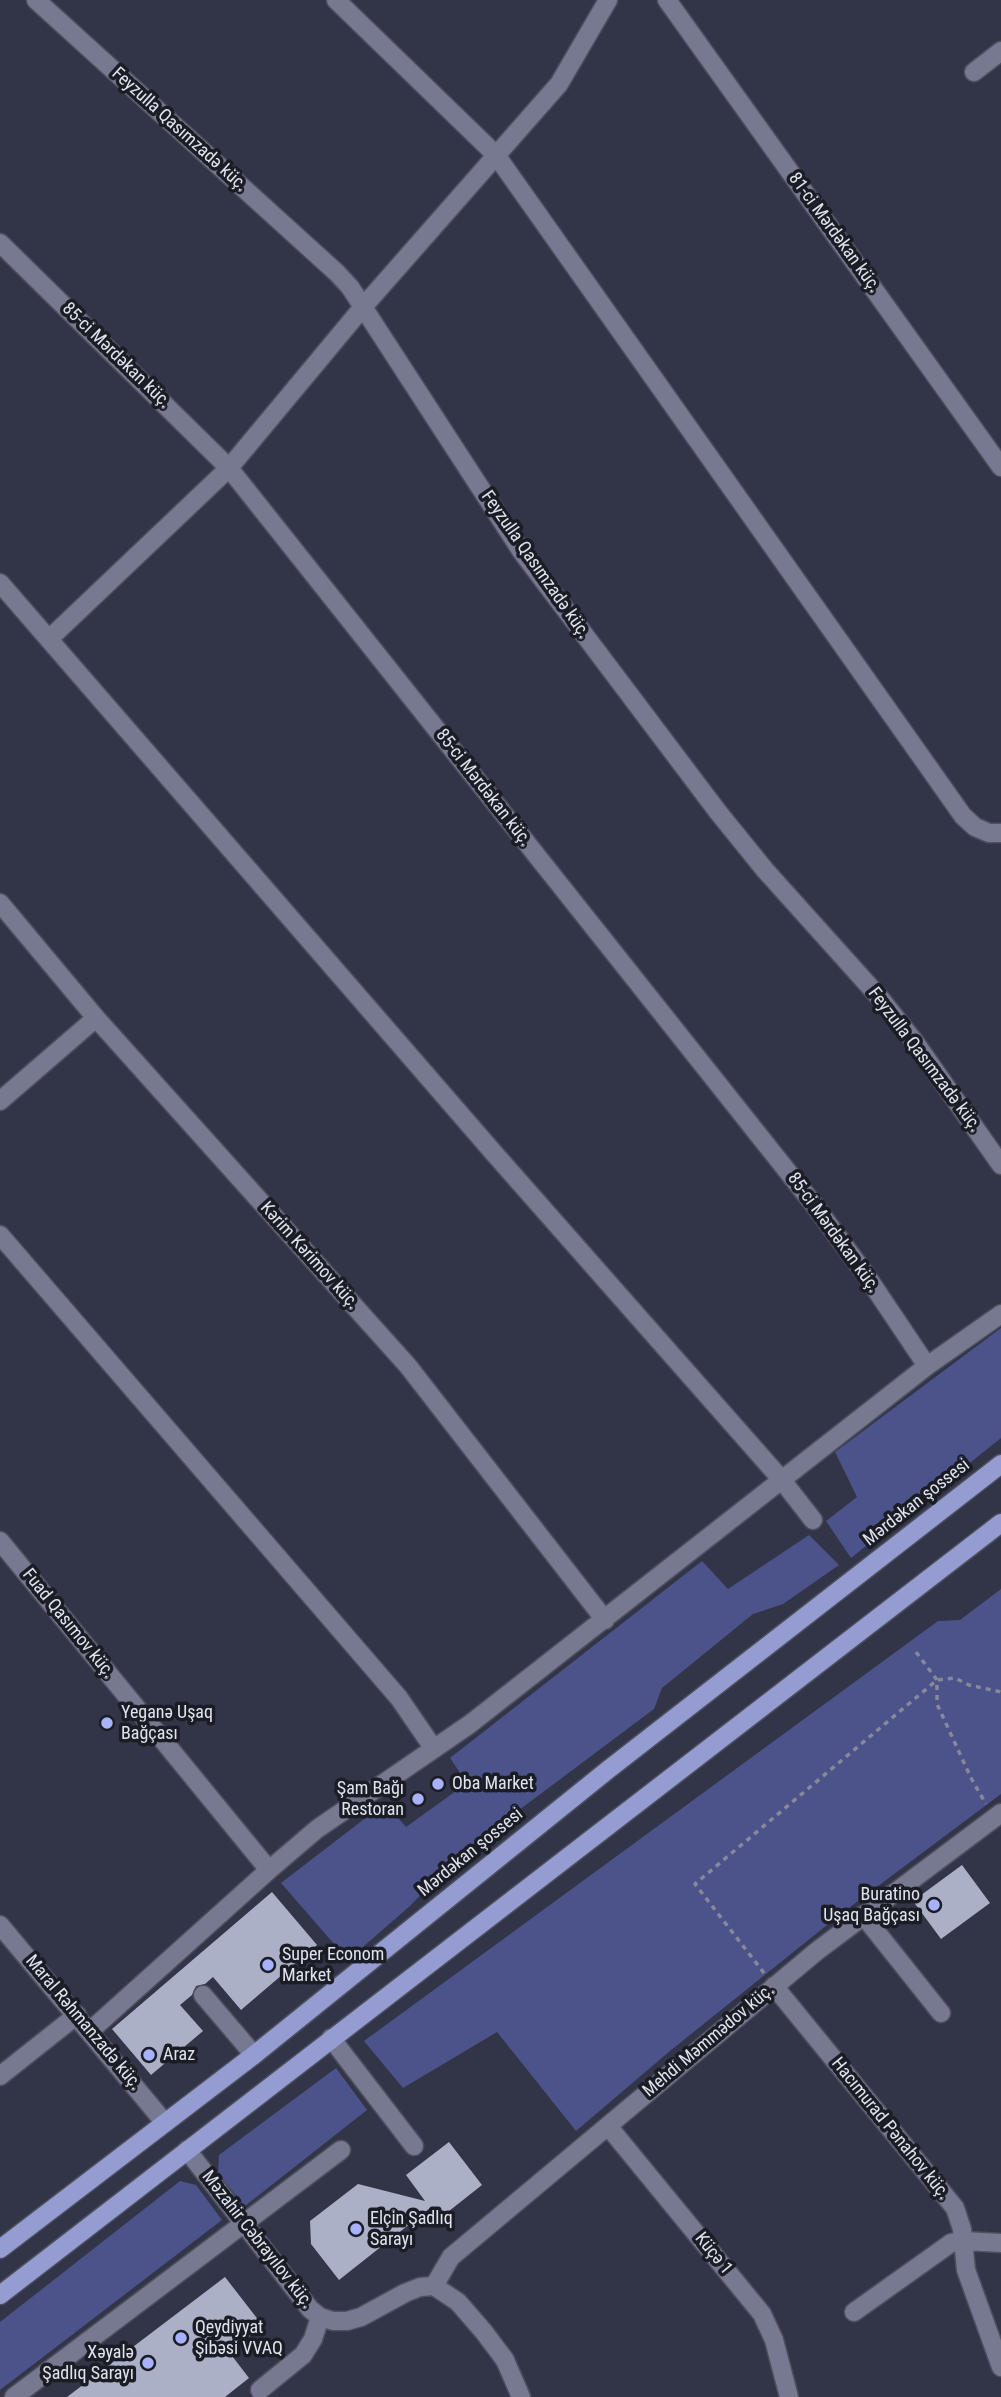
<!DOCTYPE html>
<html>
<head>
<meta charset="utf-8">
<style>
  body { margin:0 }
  canvas { display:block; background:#323447 }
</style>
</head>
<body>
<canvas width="1001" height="2397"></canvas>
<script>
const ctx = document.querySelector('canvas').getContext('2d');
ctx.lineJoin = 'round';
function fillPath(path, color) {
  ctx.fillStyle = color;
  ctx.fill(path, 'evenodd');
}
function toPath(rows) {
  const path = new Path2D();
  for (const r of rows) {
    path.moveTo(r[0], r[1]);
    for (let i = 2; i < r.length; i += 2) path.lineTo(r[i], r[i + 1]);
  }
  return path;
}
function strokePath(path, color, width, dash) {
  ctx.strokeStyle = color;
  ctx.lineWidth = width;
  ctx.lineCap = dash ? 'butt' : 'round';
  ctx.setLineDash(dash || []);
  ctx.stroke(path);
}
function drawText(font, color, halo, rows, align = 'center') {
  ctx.font = font + ' "Roboto Condensed",sans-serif';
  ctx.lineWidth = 7;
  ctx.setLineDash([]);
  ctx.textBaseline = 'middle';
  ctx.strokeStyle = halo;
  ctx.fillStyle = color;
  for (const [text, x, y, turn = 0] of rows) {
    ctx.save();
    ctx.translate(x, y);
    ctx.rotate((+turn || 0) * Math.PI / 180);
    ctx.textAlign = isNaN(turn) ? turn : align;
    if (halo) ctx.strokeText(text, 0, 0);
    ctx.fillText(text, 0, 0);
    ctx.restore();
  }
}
const green = toPath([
  [1001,1328,1001,1438,851,1558,826,1521,857,1497,835,1452],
  [809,1535,839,1565,783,1604,753,1614,662,1688,654,1709,459,1855,410,1906,348,1960,281,1883,385,1803,406,1827,467,1783,450,1758,702,1561,728,1589],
  [1001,1589,1001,1794,842,1913,670,2051,576,2131,497,2032,403,2088,364,2041,938,1621,960,1620],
  [336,2068,367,2110,245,2206,218,2174,219,2155],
  [180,2181,196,2185,222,2220,0,2390,0,2322]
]);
const building = toPath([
  [962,1865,990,1903,941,1939,913,1901],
  [272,1892,317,1945,241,2010,213,1977,205,1984,196,1986,192,1995,180,2005,203,2031,151,2075,112,2029],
  [449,2142,482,2185,439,2219,430,2208,339,2280,311,2244,310,2221,358,2184,425,2201,406,2175],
  [225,2277,263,2326,229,2352,249,2378,225,2397,67,2397]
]);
const path = toPath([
  [916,1652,937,1680,937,1704,971,1778,986,1804],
  [764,1973,695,1884,937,1680,955,1678,969,1685,1001,1692]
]);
const minor = toPath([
  [36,0,337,273,350,287,522,552,718,812,765,870,880,998,914,1041,1001,1165],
  [336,0,496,155,963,816,975,827,989,833,1001,833],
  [667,0,1001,467],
  [974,72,1001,51],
  [0,243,229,468,815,1206,866,1275,927,1366],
  [0,583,493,1152,781,1479,813,1520],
  [49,639,229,468,363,307,559,84,608,0],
  [0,903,96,1018,408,1366,605,1620],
  [0,1101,96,1018],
  [0,1235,399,1698,434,1749],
  [0,1541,269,1870],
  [863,1915,941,2013],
  [0,1925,165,2123],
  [774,1986,955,2208,962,2229,966,2270,1001,2367],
  [203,1995,254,2055],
  [90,2031,269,1870,317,1829,470,1724,927,1366,1001,1314],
  [331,2038,414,2146],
  [0,2076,77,2015],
  [608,2126,762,2314,774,2340,789,2397],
  [187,2150,310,2309,320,2317,333,2321,347,2321,361,2317,405,2293,420,2287,434,2286,458,2302,484,2332,505,2360,521,2397],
  [434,2286,451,2257,817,1951,1001,1813],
  [854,2312,951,2243,964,2241,1001,2243],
  [260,2390,303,2355,313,2339,320,2317],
  [14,2397,341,2150]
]);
const major = toPath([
  [0,2249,254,2055,609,1769,1001,1464],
  [0,2295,1001,1523]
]);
const markers = [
  [107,1723,7,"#a7b1fc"],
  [438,1784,7,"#a7b1fc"],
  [418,1799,7,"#a7b1fc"],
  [934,1905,7,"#a7b1fc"],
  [268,1965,7,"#a7b1fc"],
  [149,2055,7,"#a7b1fc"],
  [356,2229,7,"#a7b1fc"],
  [181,2338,7,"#a7b1fc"],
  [148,2363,7,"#a7b1fc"]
];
const streetNames = [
  ["Feyzulla Qasımzadə küç.",179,130,42],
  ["81-ci Mərdəkan küç.",834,233,54],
  ["85-ci Mərdəkan küç.",116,356,44],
  ["Feyzulla Qasımzadə küç.",535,565,55],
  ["85-ci Mərdəkan küç.",483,788,52],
  ["Feyzulla Qasımzadə küç.",924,1060,53],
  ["85-ci Mərdəkan küç.",833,1233,54],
  ["Kərim Kərimov küç.",309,1256,48],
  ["Mərdəkan şossesi",917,1503,-38],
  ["Fuad Qasımov küç.",68,1624,51],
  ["Mərdəkan şossesi",471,1853,-39],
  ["Maral Rəhmanzadə küç.",83,2023,50],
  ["Mehdi Məmmədov küç.",709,2041,-40],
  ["Hacımurad Pənahov küç.",890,2129,51],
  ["Məzahir Cəbrayılov küç.",257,2240,52],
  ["Küçə 1",713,2254,51]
];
const poiNames = [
  ["Yeganə Uşaq",121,1713],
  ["Bağçası",121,1734],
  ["Oba Market",452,1784],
  ["Şam Bağı",404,1789,"right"],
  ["Restoran",404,1810,"right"],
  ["Buratino",920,1895,"right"],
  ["Uşaq Bağçası",920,1916,"right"],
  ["Super Econom",282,1955],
  ["Market",282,1976],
  ["Araz",163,2055],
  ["Elçin Şadlıq",370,2219],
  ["Sarayı",370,2240],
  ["Qeydiyyat",195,2328],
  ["Şıbəsi VVAQ",195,2349],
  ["Xəyalə",134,2353,"right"],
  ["Şadlıq Sarayı",134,2374,"right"]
];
fillPath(green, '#4c528a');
fillPath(building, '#acb0c7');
strokePath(minor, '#4d4f5f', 21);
strokePath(major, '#4d4f5f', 21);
strokePath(path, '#878999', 3.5, [5, 5]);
strokePath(minor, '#76798f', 18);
strokePath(major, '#959cd2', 18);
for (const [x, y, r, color] of markers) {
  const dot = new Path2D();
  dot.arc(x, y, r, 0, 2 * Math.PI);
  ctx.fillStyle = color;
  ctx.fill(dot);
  strokePath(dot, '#1b1d25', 2.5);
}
drawText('18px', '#e0e2ee', '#1b1d25', streetNames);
drawText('18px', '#e0e2ee', '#1b1d25', poiNames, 'left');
</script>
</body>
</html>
